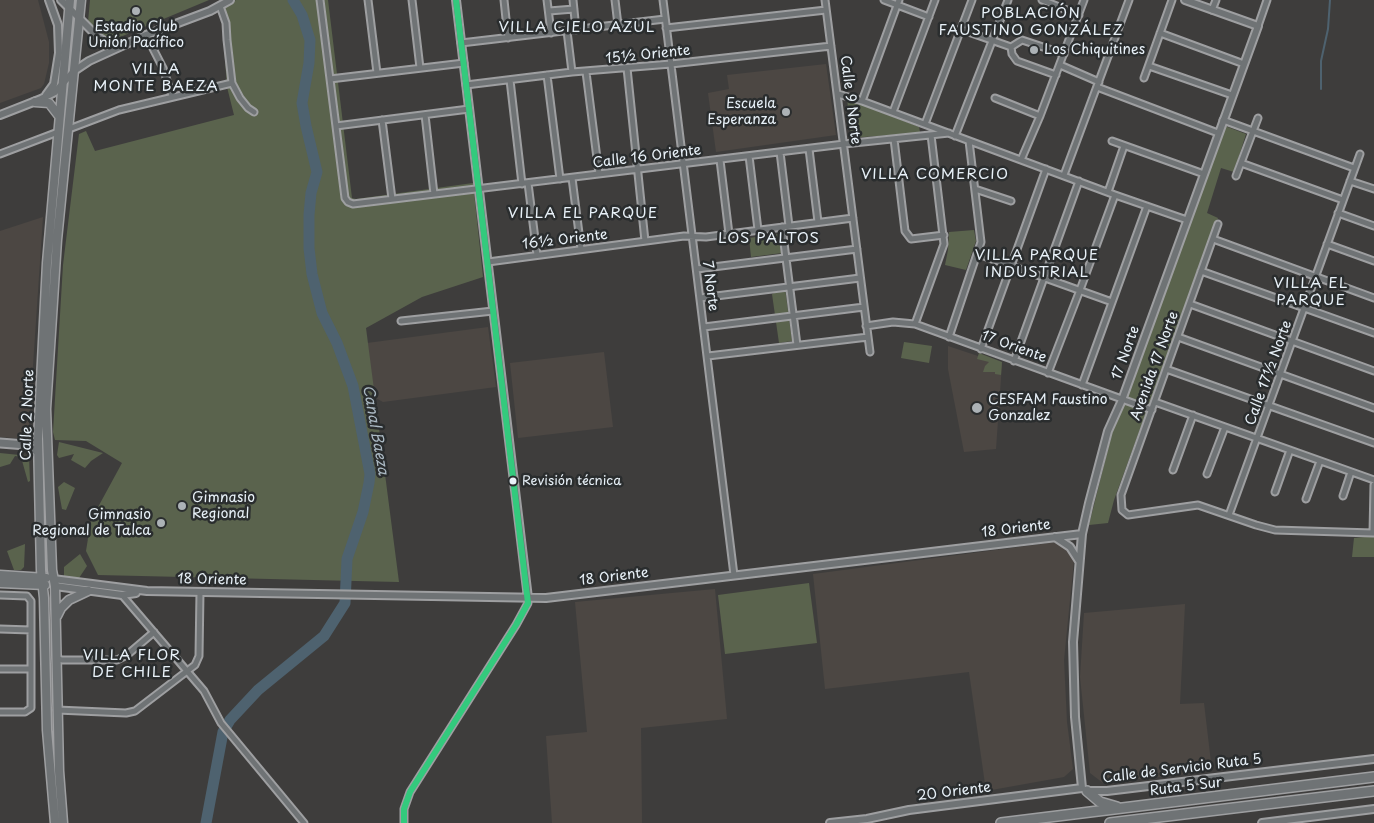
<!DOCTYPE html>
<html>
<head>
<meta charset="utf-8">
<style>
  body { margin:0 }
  canvas { display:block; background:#3e3d3c }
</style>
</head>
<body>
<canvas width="1374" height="823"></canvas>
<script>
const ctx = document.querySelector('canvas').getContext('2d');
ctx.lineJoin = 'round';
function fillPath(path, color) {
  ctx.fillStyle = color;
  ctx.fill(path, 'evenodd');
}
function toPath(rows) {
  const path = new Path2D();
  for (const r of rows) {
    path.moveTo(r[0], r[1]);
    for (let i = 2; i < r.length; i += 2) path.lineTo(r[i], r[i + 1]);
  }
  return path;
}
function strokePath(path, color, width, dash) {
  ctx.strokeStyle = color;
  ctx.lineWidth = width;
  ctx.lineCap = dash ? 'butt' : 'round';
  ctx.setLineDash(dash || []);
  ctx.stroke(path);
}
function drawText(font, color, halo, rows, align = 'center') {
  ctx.font = font + ' "Playpen Sans",sans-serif';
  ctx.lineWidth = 5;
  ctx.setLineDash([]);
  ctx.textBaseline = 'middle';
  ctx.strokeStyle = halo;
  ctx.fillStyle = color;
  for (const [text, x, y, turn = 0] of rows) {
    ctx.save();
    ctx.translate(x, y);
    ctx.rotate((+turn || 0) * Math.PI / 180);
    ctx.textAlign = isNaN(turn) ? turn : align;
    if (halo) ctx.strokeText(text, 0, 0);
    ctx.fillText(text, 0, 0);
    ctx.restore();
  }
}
const built = toPath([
  [0,0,38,0,49,42,49,63,44,84,41,88,0,103],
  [826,64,836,135,716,152,708,93,729,89,727,75],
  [43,217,28,439,0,437,0,231],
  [488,327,496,387,383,402,374,397,367,343],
  [948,346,1002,364,996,449,964,452,948,369],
  [604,352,613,427,518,438,510,363],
  [1057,542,1069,548,1074,560,1064,660,1067,722,1073,769,1064,777,986,791,969,672,825,689,813,574],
  [715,589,727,719,641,728,642,823,552,823,546,736,587,732,575,602],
  [1185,604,1180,704,1204,703,1212,771,1103,783,1090,773,1080,677,1084,613]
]);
const green = toPath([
  [90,0,209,0,113,40,105,37,88,22],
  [236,0,328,0,352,198,356,199,473,183,483,277,422,297,366,328,399,582,98,575,86,551,91,520,122,463,86,441,55,440,53,432,63,265,79,134,86,131,95,151,234,115,227,87,222,21,219,11],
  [847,98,919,127,920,132,918,133,851,138],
  [1225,126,1246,134,1234,172,1221,168,1207,213,1218,218,1114,500,1108,523,1089,525,1113,429],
  [974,230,976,241,966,270,945,265,948,250,949,232],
  [779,234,782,253,751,257,749,238],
  [785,288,792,341,779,343,772,294],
  [904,342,932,346,929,363,901,358],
  [979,353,1002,362,1001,375,995,374,995,372,983,372,985,366,989,362,977,359],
  [59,442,103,453,91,461,85,468,71,460,74,454,59,458,57,455],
  [0,453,29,456,30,481,28,482,21,457,15,456,10,464,0,467],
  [64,482,75,488,66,510,62,509,58,487],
  [1374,536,1374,557,1352,557,1354,538],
  [25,544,24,567,21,570,14,570,7,551],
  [80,554,87,566,79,578,64,576,64,567],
  [809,583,817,643,725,654,718,595]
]);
const stream = toPath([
  [1321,89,1321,61,1328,29,1330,0]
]);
const river = toPath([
  [206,823,223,732,230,720,258,690,324,636,345,603,347,559,363,512,369,483,370,474,353,386,337,343,322,313,312,274,309,248,309,215,311,193,317,172,306,126,302,103,309,63,310,40,302,15,293,0]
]);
const minor = toPath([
  [320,0,345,198,348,202,353,204,844,144,949,133],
  [368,0,377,73],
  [412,0,420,68],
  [504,0,508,38],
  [547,0,551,33],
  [573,0,576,30],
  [615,0,618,25],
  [663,0,734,575],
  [825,0,870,352],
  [884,0,929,17],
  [1042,0,1079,15],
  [220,6,226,23,227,40,232,83,240,98,248,108,254,112],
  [1212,10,1216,0],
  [549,11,574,9],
  [1258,26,1267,0],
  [666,28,826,10],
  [960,29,1011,47],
  [567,31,572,72],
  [1160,33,1244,64],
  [146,35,163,68,172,96],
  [461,43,665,19],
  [1011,47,1022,40,1064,54],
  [1011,47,1012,54,1017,61,1056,75],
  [1060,65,1099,82],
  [1149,66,1232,95],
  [627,68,645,241],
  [586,72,599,174],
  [547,75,560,179],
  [1144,78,1172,0],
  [330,79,464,63],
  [510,80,522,184],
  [466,85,572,72,671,64,831,46],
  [1097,87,1218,133],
  [838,94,862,101,1115,195,1187,220],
  [995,98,1040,116],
  [862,101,899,0],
  [893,112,935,0],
  [425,115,434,194],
  [382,120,392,199],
  [1223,120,1354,168],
  [925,124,972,0],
  [336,126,469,109],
  [69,129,119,110,232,83],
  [955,136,1008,0],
  [894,139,905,231,911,239,944,235],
  [1112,141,1204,174],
  [809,149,818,222],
  [780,152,789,226],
  [0,154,58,132],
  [749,156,758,230],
  [720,160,729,234],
  [1021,160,1040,116,1084,0],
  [1241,163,1343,200],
  [1064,175,1129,0],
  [1236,176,1258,118],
  [572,178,581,249],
  [1350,181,1374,189],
  [528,183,537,255],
  [975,189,1011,201],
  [1108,192,1124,146],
  [1338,213,1374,226],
  [1218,224,1121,495,1122,510,1128,515,1198,505,1256,525,1275,530,1373,533,1374,485],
  [782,227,797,345],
  [1213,239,1374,298],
  [1327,244,1374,261],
  [978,254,1112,302],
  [488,262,684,236,706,237,853,218],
  [697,269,857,249],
  [1201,271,1374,333],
  [700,298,860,278],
  [1190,304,1374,371],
  [401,321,493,311],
  [915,324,944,244,931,135],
  [866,326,893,322,915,324,1152,410],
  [704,327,864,307],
  [949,337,981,242,969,141],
  [1178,337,1374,408],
  [981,349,1046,169],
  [708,356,868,337],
  [1014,361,1079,181],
  [1166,369,1374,443],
  [1048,373,1080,290,1115,195],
  [1082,385,1147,206],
  [1155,402,1374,480],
  [1173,470,1193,415],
  [1207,474,1225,427],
  [1275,492,1290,450],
  [1343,496,1351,472],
  [1306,499,1320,461],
  [1229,515,1360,154],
  [0,595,27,596,31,601,31,708,25,712,0,712],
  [122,595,204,691,221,723,304,823],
  [0,629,31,630],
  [56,658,62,660,117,660,127,655,154,632],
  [0,669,31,669],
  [57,710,126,713,135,711,195,665,199,656,200,592],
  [404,823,404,809,410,792,516,625,528,603,528,598]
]);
const tertiary = toPath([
  [61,0,98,37,109,44,124,43],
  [456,0,528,598],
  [46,95,54,84,59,53,58,25,49,0],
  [0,115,41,99,55,92,74,71,89,61,146,35,210,11,230,0],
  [1055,537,1070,547,1079,561],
  [53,579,147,591,546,598,1082,534],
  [55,586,122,595,136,593],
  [1082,788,1075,717,1073,642,1082,534,1089,503,1108,431,1122,400,1258,26,1185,0],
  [1088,791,1107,791,1374,759],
  [830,823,867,819,909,810,1082,788],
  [1262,823,1374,809]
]);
const secondary = toPath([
  [0,443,26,445,38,452]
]);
const primary = toPath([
  [35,102,49,103,59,116],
  [0,575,46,578],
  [0,583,45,585],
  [57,616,61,608,69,600,88,591],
  [55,823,47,730,44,598,41,570,38,439,47,263,70,0],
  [63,823,59,771,55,586,52,570,46,409,57,240,81,0]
]);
const motorway = toPath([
  [1087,791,1100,802,1117,807],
  [1001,823,1374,777],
  [1110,823,1374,791]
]);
const bus1 = toPath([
  [404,823,404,809,410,792,516,625,528,603,456,0]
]);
const markers = [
  [136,11,5,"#acb2b6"],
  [1034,50,5,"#acb2b6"],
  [786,112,5,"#acb2b6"],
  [977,408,6,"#acb2b6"],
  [513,481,4.5,"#e8f1f8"],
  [182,506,5,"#acb2b6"],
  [161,523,5,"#acb2b6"]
];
const busNames = [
  ["Revisión técnica",522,481]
];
const poiNames = [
  ["Estadio Club",136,27,"center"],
  ["Unión Pacífico",136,43,"center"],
  ["Los Chiquitines",1044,50],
  ["Escuela",776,104,"right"],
  ["Esperanza",776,120,"right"],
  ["CESFAM Faustino",988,400],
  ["Gonzalez",988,416],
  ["Gimnasio",192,498],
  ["Regional",192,514],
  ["Gimnasio",151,515,"right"],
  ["Regional de Talca",151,531,"right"]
];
const streetNames = [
  ["15½ Oriente",648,55,-6],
  ["Calle 9 Norte",850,100,83],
  ["Calle 16 Oriente",647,157,-7],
  ["16½ Oriente",565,240,-7],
  ["7 Norte",710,286,83],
  ["17 Oriente",1014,347,20],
  ["17 Norte",1126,353,-70],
  ["Avenida 17 Norte",1155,366,-70],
  ["Calle 17½ Norte",1269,373,-70],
  ["Calle 2 Norte",28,415,-88],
  ["18 Oriente",1016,529,-7],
  ["18 Oriente",614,577,-7],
  ["18 Oriente",212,580,1],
  ["Calle de Servicio Ruta 5",1182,769,-7],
  ["Ruta 5 Sur",1186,787,-7],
  ["20 Oriente",954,792,-7]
];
const neighbourhoodNames = [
  ["POBLACIÓN",1031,14],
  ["FAUSTINO GONZÁLEZ",1031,31],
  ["VILLA CIELO AZUL",577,28],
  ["VILLA",156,70],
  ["MONTE BAEZA",156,87],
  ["VILLA COMERCIO",935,175],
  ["VILLA EL PARQUE",583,214],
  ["LOS PALTOS",769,239],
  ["VILLA PARQUE",1037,256],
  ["INDUSTRIAL",1037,273],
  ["VILLA EL",1311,284],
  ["PARQUE",1311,301],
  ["VILLA FLOR",132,656],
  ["DE CHILE",132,673]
];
const waterNames = [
  ["Canal Baeza",375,430,80]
];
fillPath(built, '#4c4743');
fillPath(green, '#5a634d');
strokePath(stream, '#4e626f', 2);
strokePath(river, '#4e626f', 11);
strokePath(minor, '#9e9fa1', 9);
strokePath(tertiary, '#9e9fa1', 10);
strokePath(secondary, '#9e9fa1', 11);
strokePath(primary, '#9e9fa1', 11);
strokePath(motorway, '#9e9fa1', 12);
strokePath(minor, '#6f7375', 5);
strokePath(tertiary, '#6f7375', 6);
strokePath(secondary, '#6f7375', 7);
strokePath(primary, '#6f7375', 8);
strokePath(motorway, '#6f7375', 9);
strokePath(bus1, '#33ca7d', 6);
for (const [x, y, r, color] of markers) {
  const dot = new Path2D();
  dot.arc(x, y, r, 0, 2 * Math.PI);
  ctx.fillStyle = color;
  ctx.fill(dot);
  strokePath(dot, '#2a2d2e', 2);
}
drawText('13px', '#e8f1f8', '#2a2d2e', busNames, 'left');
drawText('14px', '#e8f1f8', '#2a2d2e', poiNames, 'left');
drawText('14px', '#e8f1f8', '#2a2d2e', streetNames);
ctx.letterSpacing = '1px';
drawText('15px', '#e8f1f8', '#2a2d2e', neighbourhoodNames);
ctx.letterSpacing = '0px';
drawText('italic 15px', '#abb9c3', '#2a2d2e', waterNames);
</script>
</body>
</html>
